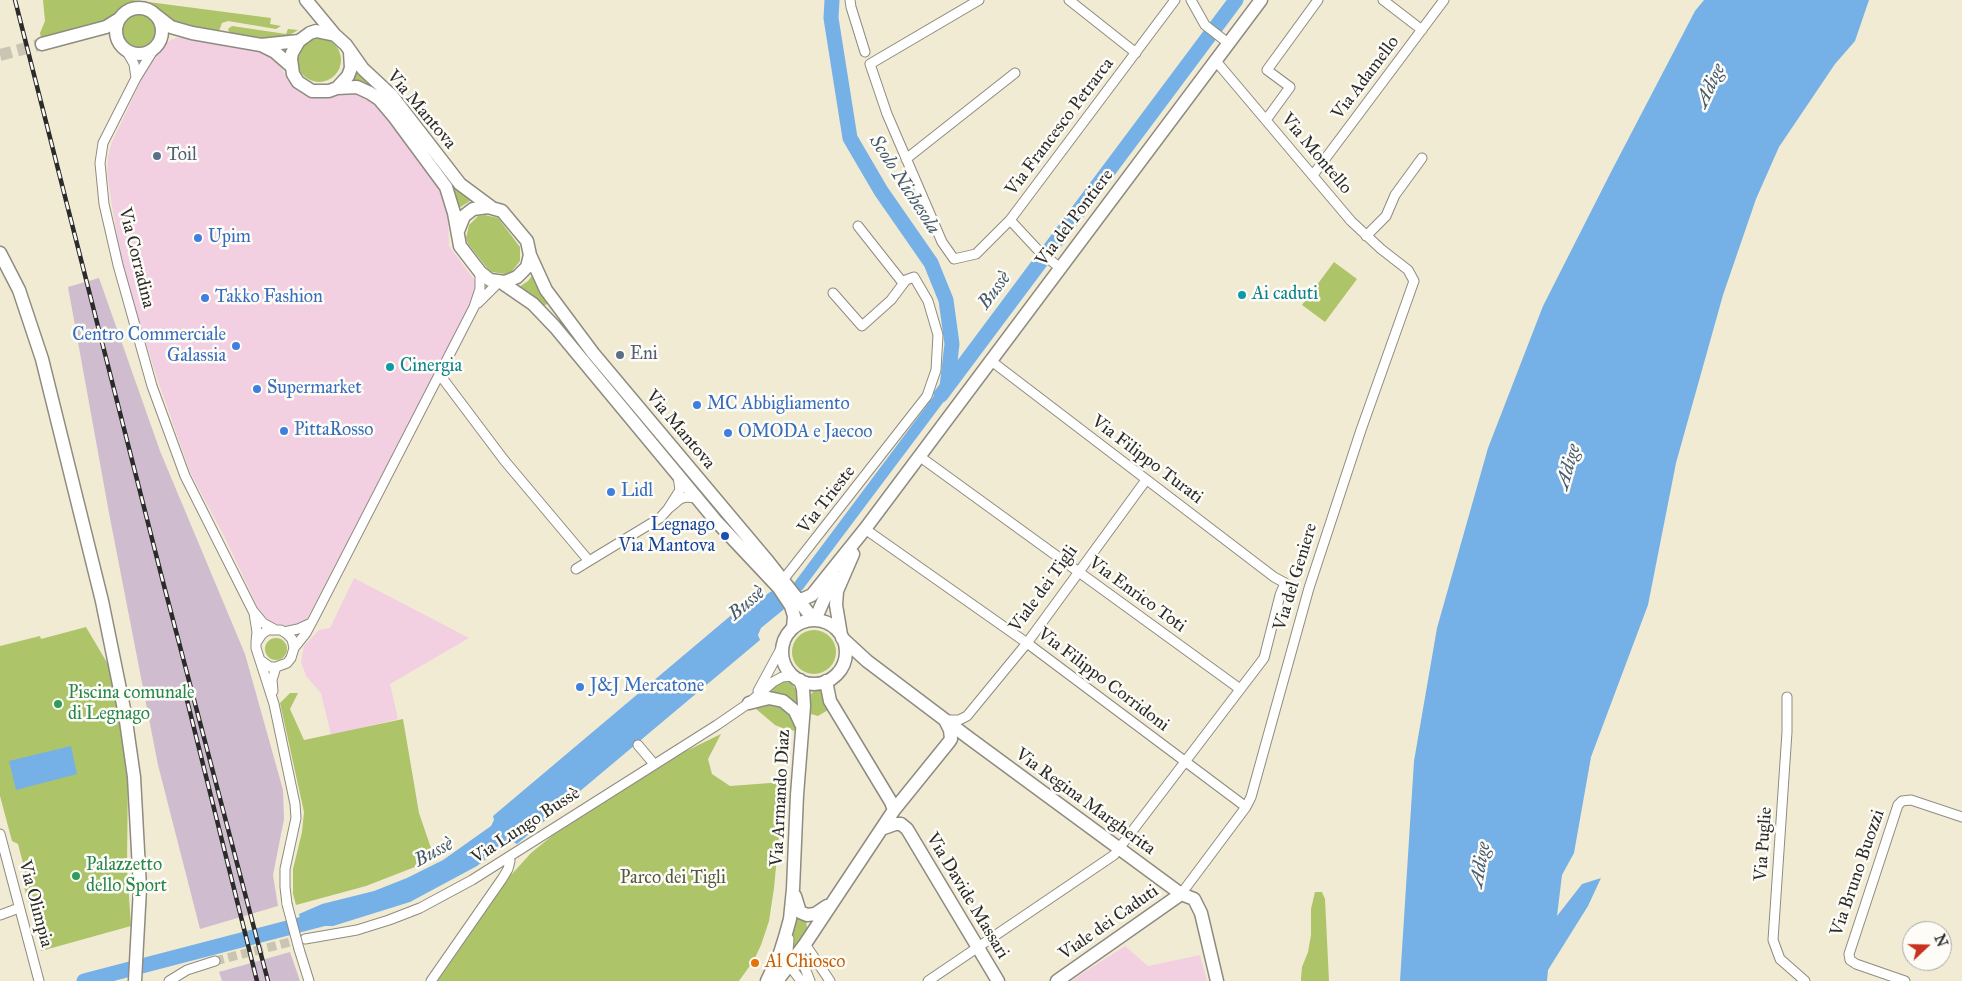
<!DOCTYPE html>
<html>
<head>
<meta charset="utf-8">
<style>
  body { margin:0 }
  #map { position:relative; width:1962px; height:981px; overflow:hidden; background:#f2ebd4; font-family:"IM FELL Great Primer",serif }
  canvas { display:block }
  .north { position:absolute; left:1902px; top:921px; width:50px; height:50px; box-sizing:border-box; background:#fdfcf7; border:1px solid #a9a8a5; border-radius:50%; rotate:69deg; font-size:14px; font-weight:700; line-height:20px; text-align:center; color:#2b2b2b }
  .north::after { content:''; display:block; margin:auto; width:18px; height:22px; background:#c8321e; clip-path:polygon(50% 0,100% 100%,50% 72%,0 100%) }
</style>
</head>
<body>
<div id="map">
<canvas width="1962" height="981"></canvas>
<div class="north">N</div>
</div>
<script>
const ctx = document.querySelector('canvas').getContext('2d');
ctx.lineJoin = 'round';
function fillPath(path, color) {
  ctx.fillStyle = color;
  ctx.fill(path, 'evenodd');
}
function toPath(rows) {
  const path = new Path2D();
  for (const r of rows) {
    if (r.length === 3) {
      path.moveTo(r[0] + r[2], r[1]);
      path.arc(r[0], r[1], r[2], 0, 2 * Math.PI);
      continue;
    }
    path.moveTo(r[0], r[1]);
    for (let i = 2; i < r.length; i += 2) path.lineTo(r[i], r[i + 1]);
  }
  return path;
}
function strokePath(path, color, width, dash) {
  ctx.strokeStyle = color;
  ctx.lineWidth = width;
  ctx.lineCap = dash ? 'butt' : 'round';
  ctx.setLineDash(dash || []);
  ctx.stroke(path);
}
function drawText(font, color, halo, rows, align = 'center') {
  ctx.font = font + ' "IM FELL Great Primer",serif';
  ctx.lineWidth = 5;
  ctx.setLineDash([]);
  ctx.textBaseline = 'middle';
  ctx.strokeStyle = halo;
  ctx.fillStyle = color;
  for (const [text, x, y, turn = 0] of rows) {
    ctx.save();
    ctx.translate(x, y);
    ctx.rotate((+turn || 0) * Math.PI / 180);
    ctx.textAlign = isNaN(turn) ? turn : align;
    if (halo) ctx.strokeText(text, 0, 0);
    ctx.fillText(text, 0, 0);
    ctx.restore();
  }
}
const built = toPath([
  [184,37,265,51,280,64,287,79,295,89,310,97,322,98,340,92,357,92,375,104,440,187,448,212,449,246,477,283,475,296,307,619,303,624,288,627,282,624,273,624,265,619,260,612,226,540,190,472,157,378,135,308,123,269,113,212,107,172,108,156,112,142,149,64,167,42,176,38],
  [354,578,469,638,390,684,398,719,331,735,321,693,306,676,301,662,304,646,319,630,330,628],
  [1125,946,1148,966,1200,955,1207,981,1071,981]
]);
const industrial = toPath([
  [99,278,160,451,245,654,283,790,284,819,273,875,278,906,200,929,158,765,109,513,68,287],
  [290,952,300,981,222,981,219,972]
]);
const green = toPath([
  [43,0,133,0,271,18,270,24,281,26,276,29,228,21,222,23,219,31,216,31,176,25,155,7,139,2,127,4,121,7,108,22,41,38,40,33,45,21],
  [139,32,17],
  [232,26,286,34,288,29,298,30,288,36,268,39,230,34,228,29],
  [319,60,22],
  [355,68,363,78,373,87,473,199,459,208,454,191,368,85,350,80],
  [485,215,498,218,520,247,520,261,512,271,505,274,492,272,487,268,468,244,466,238,469,225,478,216],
  [1334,262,1357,279,1325,322,1302,305],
  [534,273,549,302,542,308,516,289,528,281],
  [86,627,109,666,124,741,128,766,127,868,131,926,41,951,22,879,25,872,24,867,18,844,12,841,0,796,0,646,40,636,41,639],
  [814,652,22],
  [276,649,11],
  [784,681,791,683,796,690,798,708,767,694,774,685],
  [820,690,828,710,818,716,811,714,810,718,809,719,809,696,814,691],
  [290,693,298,693,290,709,304,740,403,719,419,813,433,854,420,865,366,886,296,905,293,894,293,869,302,832,304,812,280,703],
  [781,704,796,722,796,731,785,729,775,725,755,708,759,705],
  [721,734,708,759,712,774,730,786,784,782,774,888,769,921,761,945,754,960,739,981,434,981,509,873,512,874,531,853,553,835,682,753],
  [1315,892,1322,892,1325,899,1329,981,1301,981,1301,978,1302,967,1308,952,1311,935,1311,909],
  [794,908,799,919,806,921,808,933,790,956]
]);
const water = toPath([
  [1704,0,1869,0,1855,41,1835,64,1779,147,1756,199,1723,295,1676,463,1648,605,1591,757,1574,853,1562,875,1557,916,1582,884,1601,878,1588,906,1548,970,1547,981,1400,981,1414,761,1437,628,1488,448,1543,306,1611,172,1695,11],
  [948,377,957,384,803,589,783,610,761,628,758,635,760,640,517,844,512,841,508,842,477,866,410,902,333,926,322,926,303,931,299,914,322,904,374,891,407,878,443,860,491,826,494,820,493,816,735,612,743,613,770,592,794,583],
  [71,746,77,774,16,790,9,761]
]);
const river = toPath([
  [832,0,831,18,850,138,881,191,931,263,946,300,952,344,947,387],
  [941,395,1236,0],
  [84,981,322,919]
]);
const streetTunnel = toPath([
  [215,961,302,939]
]);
const secondaryTunnel = toPath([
  [0,55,42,44]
]);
const street = toPath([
  [850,0,851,7,865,52],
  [979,0,870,64,887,114,915,179,942,242,954,259,976,254,1010,220],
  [1069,0,1136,53],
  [1191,0,1205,25,1228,43],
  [1383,0,1422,30],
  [154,49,136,78,103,143,100,163,104,204,118,265,152,386,185,476,253,611,263,623,274,629],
  [126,50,134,64,136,78],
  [1266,120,1290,87,1267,70,1318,0],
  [906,159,1015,73],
  [1313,175,1444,0],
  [858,226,903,283],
  [1366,236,1386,216,1395,195,1422,158],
  [1060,268,1037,249,1010,220,1175,0],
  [478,303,499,282],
  [440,375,504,460,589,561,660,518,668,509],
  [919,456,1240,689],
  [678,476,680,490,668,509,680,499,686,497,697,498],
  [865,529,1027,643,1246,807],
  [576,569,589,561],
  [783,580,927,396,936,370,938,335,928,301,914,277,906,280,891,300,862,326,833,293],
  [254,613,257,632,256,642],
  [284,632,298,629,311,623],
  [294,648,306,633,314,618,474,307,480,289,480,272],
  [260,660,270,667,276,667,287,663,291,658,294,648,292,639,287,634,281,630,268,630,262,634,256,643,256,648,274,704,295,804,296,818,285,869,285,887,287,904],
  [273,691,272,680,276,667],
  [758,691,784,643],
  [1787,697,1787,732,1773,940,1780,959,1805,981],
  [945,720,959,720,967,716,1027,643,1146,480],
  [638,745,654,764],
  [0,834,39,981],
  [1181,894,1246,807,1251,797,1309,588,1361,430,1414,281,1408,270,1381,249,1351,221,1215,60],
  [0,915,19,908],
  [305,939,357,930,389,920,420,908,472,880,717,725,749,703,773,682,782,677,793,676],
  [789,939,787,962,801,981],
  [805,944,830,981],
  [299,949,309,981],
  [799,953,810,981],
  [169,981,187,970,215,961],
  [431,981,502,879,508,869,510,861,507,858],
  [928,981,1114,855,1264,658,1280,595,1285,583,1274,577,990,360],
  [1905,981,1856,964,1850,960,1849,954,1898,805,1902,801,1911,800,1962,817]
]);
const secondary = toPath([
  [306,0,335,35],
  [139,31,23],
  [153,13,171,27,192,33,261,45,299,41],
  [42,44,106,27,119,19],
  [261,45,275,52,291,66],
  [350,52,351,68,348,76,337,88,329,91,312,91,298,82,293,74,291,59,292,53,299,41,310,33,316,31,335,35,346,45,363,69,392,96,460,184,491,207],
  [337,88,357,87,370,93,379,99,395,118,446,187,454,213,460,246,480,272,490,280,505,282,517,277,527,267,530,255,527,241,502,211,488,207,473,209,464,216,458,231],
  [0,253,19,290,42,359,102,601,125,714,134,777,140,888,135,981],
  [530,255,546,290,593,353,766,559,814,620],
  [501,282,533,304,555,327,716,521,779,588,791,606,794,616,793,628],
  [797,599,803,599,812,595,865,529,1261,0],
  [815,620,834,576],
  [814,652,32],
  [841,635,836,605,837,591,853,554],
  [842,638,867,661,969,738,1181,894,1194,899,1201,913,1217,981],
  [826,681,830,701,891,802,894,810],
  [749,703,769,698,783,701,795,711,801,724],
  [884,828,895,824,901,824,907,829,998,981],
  [795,896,800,912,807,915,815,914,827,906],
  [767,981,780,953,785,937,790,919,793,889,797,795,804,706,803,689,800,680],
  [777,981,805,944,894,810,949,742,951,739,950,730,945,720],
  [1057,981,1181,894]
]);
const rail = toPath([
  [15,0,162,578,268,981],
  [184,688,257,981]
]);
const streetBridge = toPath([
  [287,904,299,949]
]);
const markers = [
  [157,156,5,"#5c6f8a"],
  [198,238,5,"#3f7fe0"],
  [1242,295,5,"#0f9aa8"],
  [205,298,5,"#3f7fe0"],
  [236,346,5,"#3f7fe0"],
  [620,355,5,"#5c6f8a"],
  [390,367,5,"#0f9aa8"],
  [257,389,5,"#3f7fe0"],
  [697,405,5,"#3f7fe0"],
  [284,431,5,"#3f7fe0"],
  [728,433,5,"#3f7fe0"],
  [611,492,5,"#3f7fe0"],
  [725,536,5,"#1a4fb4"],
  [580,687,5,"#3f7fe0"],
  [58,704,5,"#2e9e5b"],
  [76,876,5,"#2e9e5b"],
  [755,963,5,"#e8710a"]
];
const streetNames = [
  ["Via Adamello",1366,78,-53],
  ["Via Mantova",421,110,50],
  ["Via Francesco Petrarca",1060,127,-53],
  ["Via Montello",1316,154,50],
  ["Via del Pontiere",1075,218,-53],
  ["Via Corradina",136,258,76],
  ["Via Mantova",680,430,50],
  ["Via Filippo Turati",1147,460,37],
  ["Via Trieste",827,500,-52],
  ["Via del Geniere",1296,577,-73],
  ["Viale dei Tigli",1044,589,-54],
  ["Via Enrico Toti",1137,595,36],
  ["Via Filippo Corridoni",1103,680,37],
  ["Via Armando Diaz",781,798,-87],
  ["Via Regina Margherita",1085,802,36],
  ["Via Lungo Bussè",526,826,-33],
  ["Via Puglie",1764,844,-86],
  ["Via Bruno Buozzi",1858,873,-71],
  ["Via Davide Massari",967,896,59],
  ["Via Olimpia",35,904,75],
  ["Viale dei Caduti",1109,923,-35]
];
const serviceNames = [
  ["Toil",167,156],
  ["Eni",630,355]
];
const shopNames = [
  ["Upim",208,238],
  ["Takko Fashion",215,298],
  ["Centro Commerciale",226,336,"right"],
  ["Galassia",226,357,"right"],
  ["Supermarket",267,389],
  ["MC Abbigliamento",707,405],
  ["PittaRosso",294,431],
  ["OMODA e Jaecoo",738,433],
  ["Lidl",621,492],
  ["J&J Mercatone",590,687]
];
const cultureNames = [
  ["Ai caduti",1252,295],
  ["Cinergia",400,367]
];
const transitNames = [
  ["Legnago",715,526],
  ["Via Mantova",715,547]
];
const leisureNames = [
  ["Piscina comunale",68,694],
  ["di Legnago",68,715],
  ["Palazzetto",86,866],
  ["dello Sport",86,887]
];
const parkNames = [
  ["Parco dei Tigli",673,879]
];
const foodNames = [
  ["Al Chiosco",765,963]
];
const waterNames = [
  ["Adige",1711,86,-65],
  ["Scolo Nichesola",904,185,57],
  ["Bussè",995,291,-53],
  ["Adige",1569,467,-74],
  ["Bussè",747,604,-40],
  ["Bussè",434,853,-28],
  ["Adige",1481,865,-80]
];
fillPath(built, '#f2cfe1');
fillPath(industrial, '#cfbdcf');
fillPath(green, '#adc469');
fillPath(water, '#75b1e7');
strokePath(river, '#75b1e7', 15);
strokePath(streetTunnel, '#cac5b2', 9, [9, 4.5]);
strokePath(secondaryTunnel, '#cac5b2', 12, [12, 6]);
strokePath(street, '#8e8b80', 11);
strokePath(secondary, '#8e8b80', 15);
strokePath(street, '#fff', 9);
strokePath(secondary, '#fff', 12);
strokePath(rail, '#2b2b2b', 4.5);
strokePath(rail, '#fdfcf7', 2.5, [8]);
strokePath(streetBridge, '#8e8b80', 11, []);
strokePath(streetBridge, '#fff', 9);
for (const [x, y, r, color] of markers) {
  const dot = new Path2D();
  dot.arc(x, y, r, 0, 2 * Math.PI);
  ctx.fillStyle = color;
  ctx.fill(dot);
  strokePath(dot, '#fdfcf7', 2);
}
drawText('18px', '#2b2b2b', '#fdfcf7', streetNames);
drawText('18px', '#4e5e75', '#fdfcf7', serviceNames, 'left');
drawText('18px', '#366cbe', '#fdfcf7', shopNames, 'left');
drawText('18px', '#0d838f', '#fdfcf7', cultureNames, 'left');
drawText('18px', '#164399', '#fdfcf7', transitNames, 'right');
drawText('18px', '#27864d', '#fdfcf7', leisureNames, 'left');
drawText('18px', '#52593e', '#fdfcf7', parkNames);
drawText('18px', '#c56008', '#fdfcf7', foodNames, 'left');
drawText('italic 19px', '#455a6d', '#fdfcf7', waterNames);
</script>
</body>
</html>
